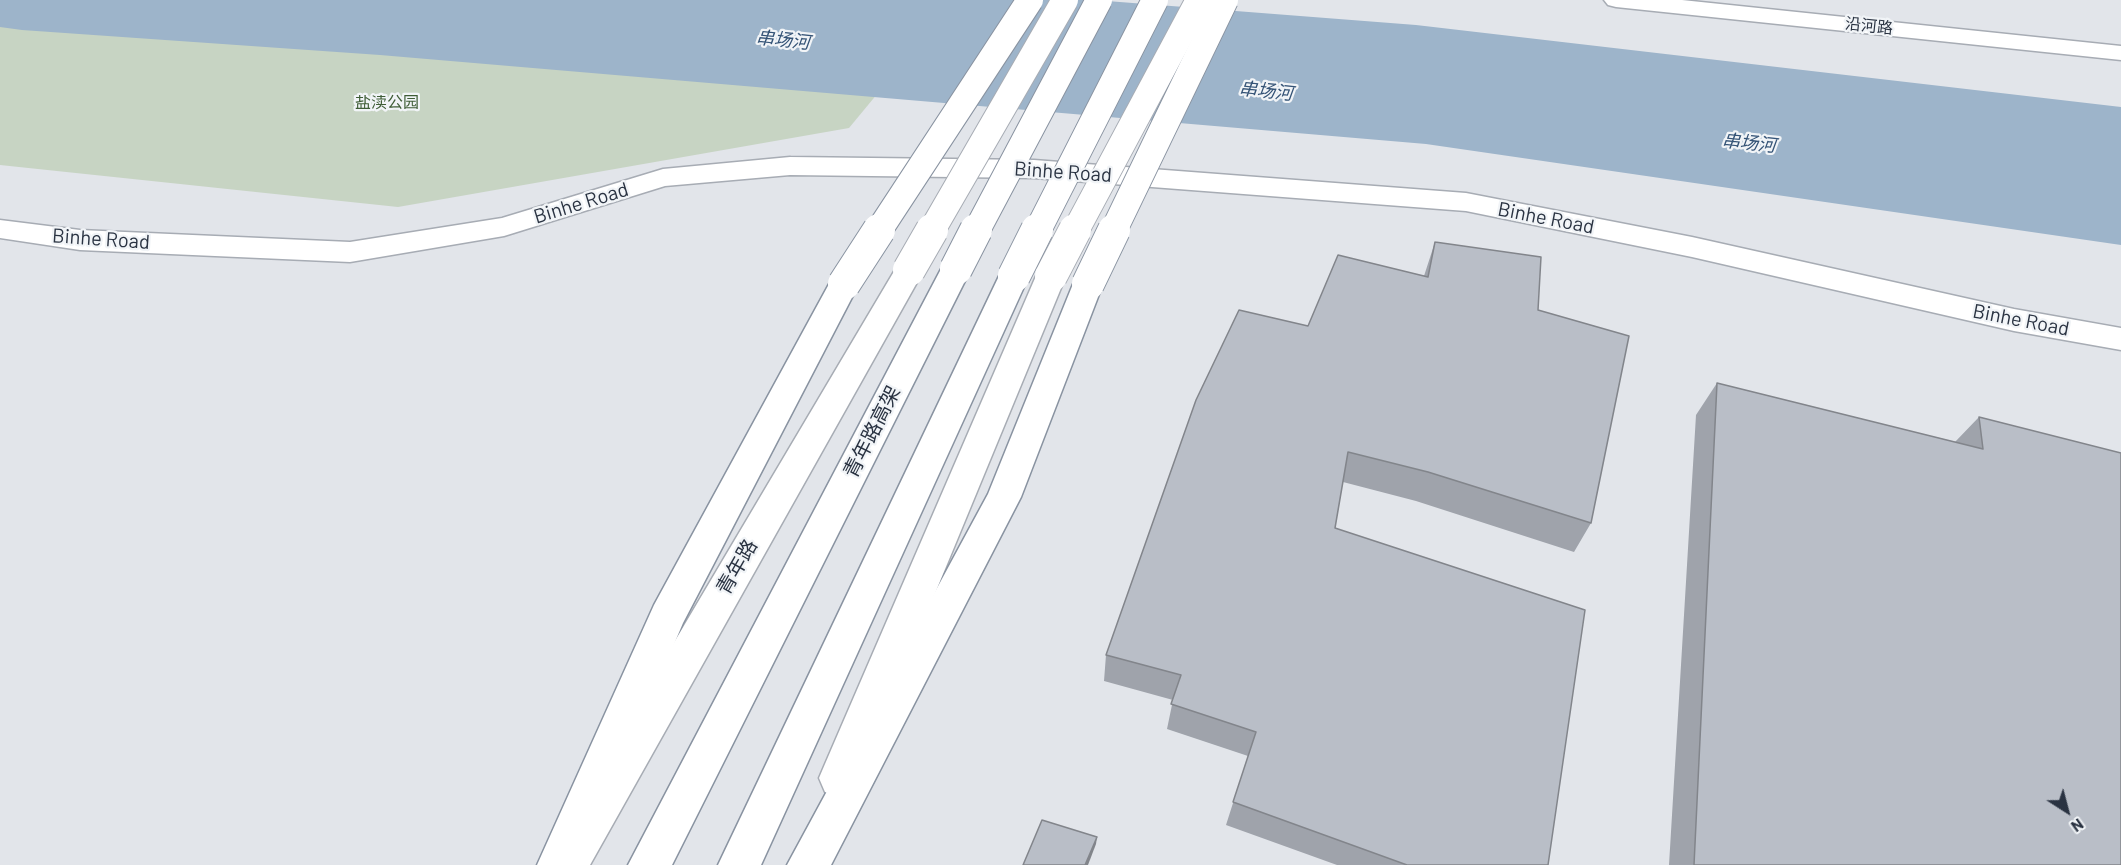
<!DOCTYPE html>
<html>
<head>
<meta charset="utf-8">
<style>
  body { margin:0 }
  #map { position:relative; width:2121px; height:865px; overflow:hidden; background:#e2e5ea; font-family:Barlow,sans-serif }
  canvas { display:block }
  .north { position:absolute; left:2037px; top:781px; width:60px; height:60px; -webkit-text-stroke:4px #f1f4f7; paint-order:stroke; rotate:144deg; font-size:16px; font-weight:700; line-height:24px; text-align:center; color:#2a3342 }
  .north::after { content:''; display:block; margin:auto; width:21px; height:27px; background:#2a3342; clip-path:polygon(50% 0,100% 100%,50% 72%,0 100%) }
</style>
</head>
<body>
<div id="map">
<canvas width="2121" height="865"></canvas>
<div class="north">N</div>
</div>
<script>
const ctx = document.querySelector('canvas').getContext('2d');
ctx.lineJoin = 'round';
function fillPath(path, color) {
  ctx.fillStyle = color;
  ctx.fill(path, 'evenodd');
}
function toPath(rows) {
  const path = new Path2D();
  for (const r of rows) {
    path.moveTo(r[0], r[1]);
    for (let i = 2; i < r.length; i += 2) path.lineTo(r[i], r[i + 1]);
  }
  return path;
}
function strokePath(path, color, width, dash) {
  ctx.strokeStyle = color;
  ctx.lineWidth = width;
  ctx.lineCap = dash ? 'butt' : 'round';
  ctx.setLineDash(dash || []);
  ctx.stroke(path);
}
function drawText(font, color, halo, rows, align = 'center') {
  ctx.font = font + ' Barlow,"Noto Sans SC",sans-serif';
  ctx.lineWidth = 4.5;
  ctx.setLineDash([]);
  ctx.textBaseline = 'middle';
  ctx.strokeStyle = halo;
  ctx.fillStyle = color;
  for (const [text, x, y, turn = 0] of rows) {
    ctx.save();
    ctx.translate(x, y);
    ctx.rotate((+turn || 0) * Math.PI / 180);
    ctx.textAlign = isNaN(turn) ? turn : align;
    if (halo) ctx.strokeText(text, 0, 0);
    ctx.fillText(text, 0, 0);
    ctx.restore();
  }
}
const green = toPath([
  [0,0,955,0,849,128,398,207,0,165]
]);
const water = toPath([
  [0,0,1094,0,1416,25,2121,107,2121,245,1426,144,380,55,22,30,0,27]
]);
const secondary = toPath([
  [1604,0,1682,0,2121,46,2121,60,1616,7,1608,5,1604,0],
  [790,157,1034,160,1466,193,1692,237,2014,309,2121,328,2121,350,2014,331,1692,257,1466,211,1034,178,790,175,665,186,504,236,350,262,80,250,0,238,0,220,80,230,350,242,502,218,663,169,790,157],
  [909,260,919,263,924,270,590,865,545,865,551,850,899,263,909,260],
  [1051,266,1061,269,1066,276,853,792,839,798,825,792,819,778,825,764,1036,276,1041,269,1051,266]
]);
const highway = toPath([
  [956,259,966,262,971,269,672,865,628,865,941,269,946,262,956,259],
  [1014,266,1024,269,1029,276,761,865,718,865,999,276,1004,269,1014,266],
  [844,274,854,277,859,284,683,623,580,865,537,865,654,605,829,284,834,277,844,274],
  [1088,274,1098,277,1103,284,1021,497,831,865,787,865,988,494,1073,284,1078,277,1088,274]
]);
const secondaryBridgeFar1 = toPath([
  [931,232,1065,0],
  [1075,232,1199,0]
]);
const secondaryBridge = toPath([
  [909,270,932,230],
  [1051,276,1075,230]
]);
const highwayBridgeFar1 = toPath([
  [878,232,1030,0],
  [976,232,1099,0],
  [1037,232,1155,0],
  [1113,232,1225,0]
]);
const highwayBridge = toPath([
  [956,269,976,230],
  [1014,276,1037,230],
  [844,284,879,230],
  [1088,284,1114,230]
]);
const wall = toPath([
  [1435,242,1538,310,1591,523,1574,552,1416,501,1343,482,1335,528,1548,865,1337,865,1226,825,1248,756,1167,729,1173,700,1104,681,1106,655,1308,326,1424,276],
  [1717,383,1955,442,1979,417,2121,865,1669,865,1696,415]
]);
const shadedWall = toPath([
  [1097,837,1096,844,1088,865,1085,865]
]);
const building = toPath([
  [1435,242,1541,257,1538,310,1629,336,1591,523,1428,472,1348,452,1335,528,1585,610,1548,865,1407,865,1233,802,1256,732,1171,704,1181,675,1106,655,1196,400,1239,310,1308,326,1338,255,1428,277,1435,242],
  [1717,383,1983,449,1979,417,2121,453,2121,865,1694,865,1717,383],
  [1042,820,1097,837,1085,865,1023,865,1042,820]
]);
const farStreetnames = [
  ["沿河路",1869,26,6]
];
const farParknames = [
  ["盐渎公园",387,103]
];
const farWaternames = [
  ["串场河",783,40,6],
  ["串场河",1266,91,6],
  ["串场河",1749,143,6]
];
const streetNames = [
  ["Binhe Road",1063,172,4],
  ["Binhe Road",581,203,-17],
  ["Binhe Road",1546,218,11],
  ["Binhe Road",101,239,4],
  ["Binhe Road",2021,320,11],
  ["青年路高架",872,432,-63],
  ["青年路",737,567,-60]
];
fillPath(green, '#c7d4c3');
fillPath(water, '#9db4ca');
strokePath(secondary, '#a7acb4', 3);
strokePath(highway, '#8993a1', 3);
fillPath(secondary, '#fff');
fillPath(highway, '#fff');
strokePath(secondaryBridgeFar1, '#a7acb4', 28, []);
strokePath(secondaryBridge, '#a7acb4', 34, []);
strokePath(highwayBridgeFar1, '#8993a1', 28, []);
strokePath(highwayBridge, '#8993a1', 34, []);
strokePath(secondaryBridgeFar1, '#fff', 26);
strokePath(secondaryBridge, '#fff', 32);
strokePath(highwayBridgeFar1, '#fff', 26);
strokePath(highwayBridge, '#fff', 32);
fillPath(wall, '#9fa3ab');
fillPath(shadedWall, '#82858b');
fillPath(building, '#b9bec7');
strokePath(building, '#82858b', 1.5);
drawText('16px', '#2a3342', '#f1f4f7', farStreetnames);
drawText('16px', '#3f5d37', '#f1f4f7', farParknames);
drawText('italic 18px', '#345376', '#f1f4f7', farWaternames);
drawText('20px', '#2a3342', '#f1f4f7', streetNames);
</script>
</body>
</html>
